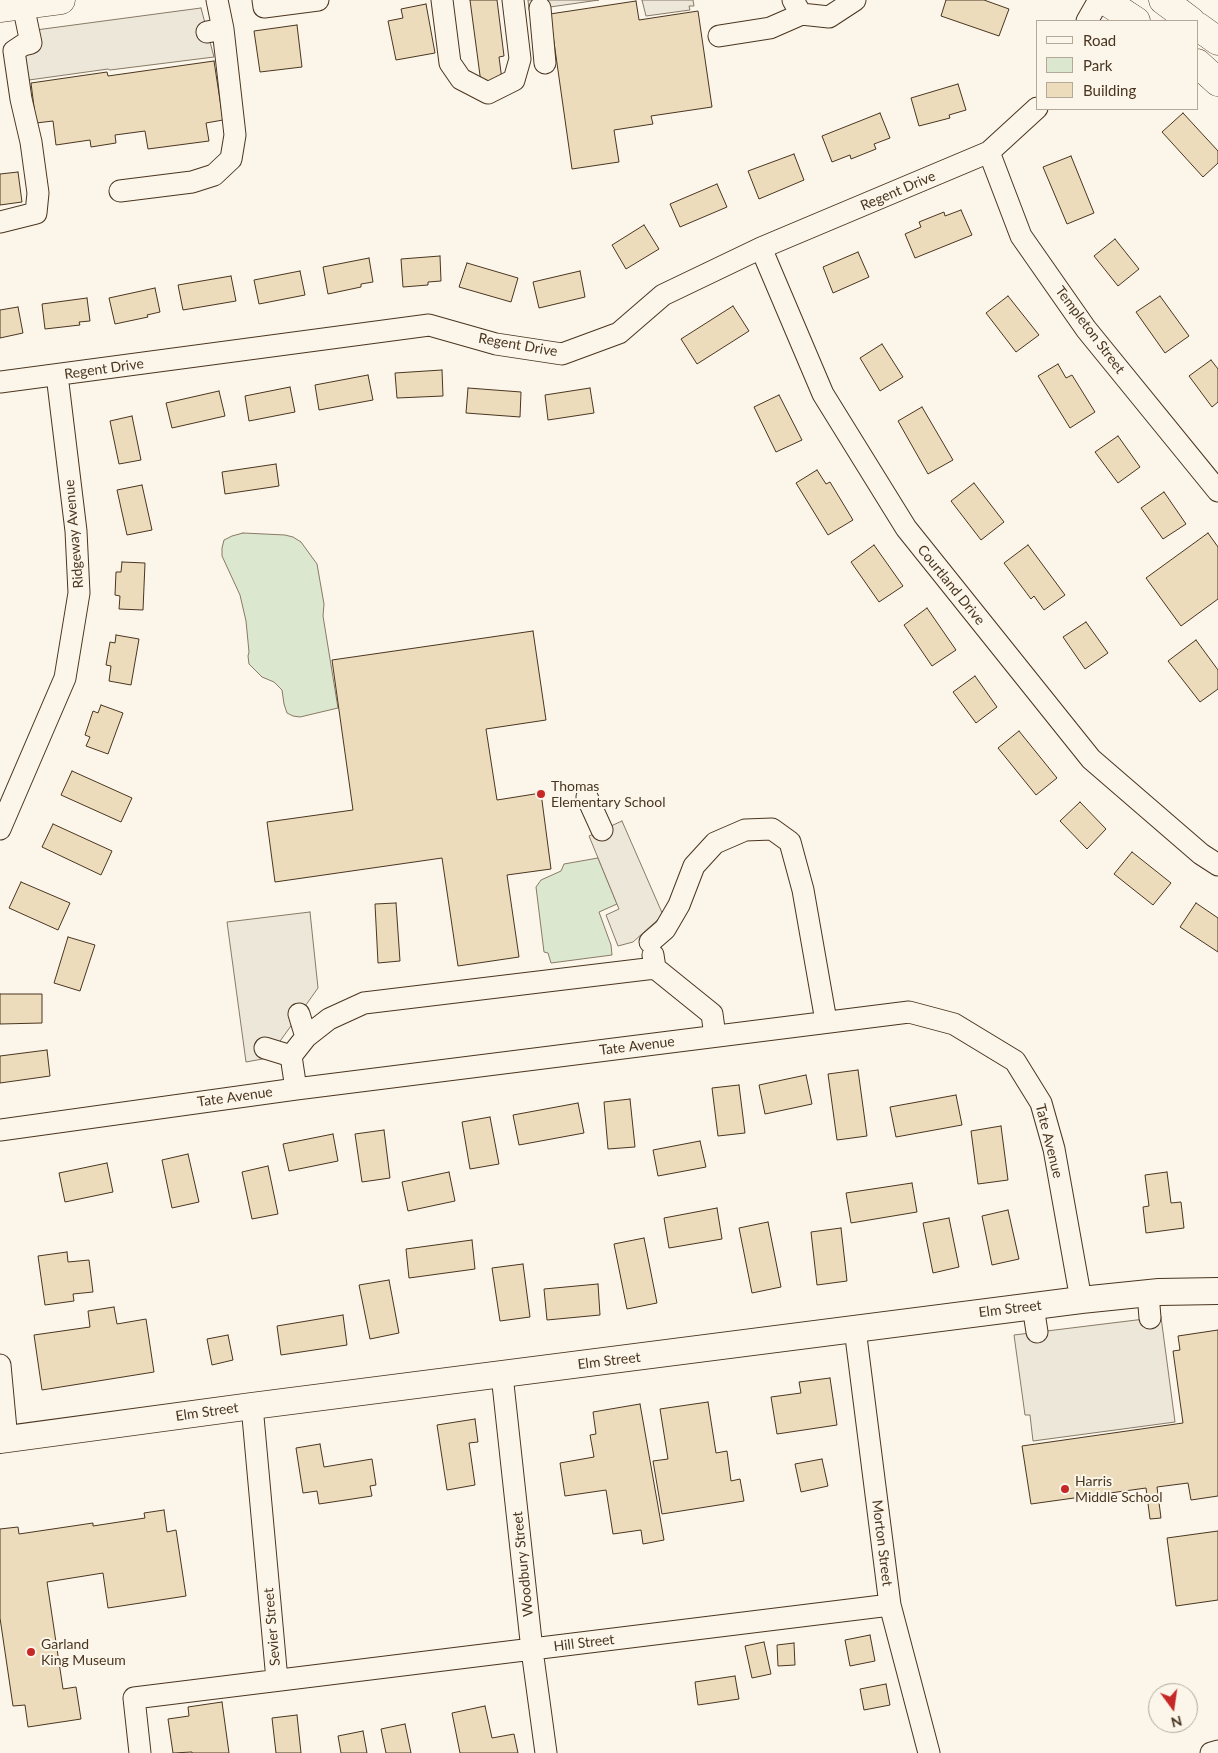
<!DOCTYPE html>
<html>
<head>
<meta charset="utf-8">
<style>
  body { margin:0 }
  #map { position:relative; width:1218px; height:1753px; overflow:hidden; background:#fbf6e9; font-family:Lato,sans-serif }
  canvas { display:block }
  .legend { position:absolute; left:1036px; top:20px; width:162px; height:90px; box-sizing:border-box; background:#fbf6e9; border:1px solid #b4a999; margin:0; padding:6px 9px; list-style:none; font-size:15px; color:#4a3520 }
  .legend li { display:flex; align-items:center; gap:10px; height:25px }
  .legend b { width:25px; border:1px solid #b4a999 }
  .north { position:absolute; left:1148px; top:1683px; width:50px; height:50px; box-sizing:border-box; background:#fbf6e9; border:1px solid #b4a999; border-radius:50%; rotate:166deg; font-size:14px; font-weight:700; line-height:20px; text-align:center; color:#4a3520 }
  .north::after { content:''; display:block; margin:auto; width:18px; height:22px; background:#c62828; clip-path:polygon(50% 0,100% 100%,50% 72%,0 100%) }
</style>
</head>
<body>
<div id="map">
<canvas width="1218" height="1753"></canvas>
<ul class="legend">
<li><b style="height:6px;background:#fbf6e9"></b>Road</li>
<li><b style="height:14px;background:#dce7d0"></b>Park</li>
<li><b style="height:14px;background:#ecdcbc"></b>Building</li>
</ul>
<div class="north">N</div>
</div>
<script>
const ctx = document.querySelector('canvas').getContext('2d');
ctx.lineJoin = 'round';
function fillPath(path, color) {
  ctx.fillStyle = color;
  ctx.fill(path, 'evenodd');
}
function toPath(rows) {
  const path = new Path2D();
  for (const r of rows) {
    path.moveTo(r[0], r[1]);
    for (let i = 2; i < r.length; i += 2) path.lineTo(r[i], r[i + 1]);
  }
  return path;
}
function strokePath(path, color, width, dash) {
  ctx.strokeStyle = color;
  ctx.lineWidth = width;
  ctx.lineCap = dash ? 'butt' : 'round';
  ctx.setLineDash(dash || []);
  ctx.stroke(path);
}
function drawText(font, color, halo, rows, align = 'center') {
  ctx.font = font + ' Lato,sans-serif';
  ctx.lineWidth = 4;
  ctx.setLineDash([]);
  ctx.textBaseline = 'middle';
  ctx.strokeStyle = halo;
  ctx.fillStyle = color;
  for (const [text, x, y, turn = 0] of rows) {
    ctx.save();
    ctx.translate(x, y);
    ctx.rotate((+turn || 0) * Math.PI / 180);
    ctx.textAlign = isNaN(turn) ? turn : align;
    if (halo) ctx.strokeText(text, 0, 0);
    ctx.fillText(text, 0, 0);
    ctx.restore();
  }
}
const green = toPath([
  [243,533,285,535,293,537,301,542,317,564,324,604,323,616,338,708,300,717,293,716,287,713,284,704,282,690,274,682,262,677,249,664,248,656,249,652,246,621,240,595,222,556,222,548,224,540,232,536,243,533],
  [598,858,617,904,599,912,611,945,612,955,551,963,548,953,544,952,536,887,541,880,561,871,564,864,598,858]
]);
const parking = toPath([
  [528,0,599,0,529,10,528,0],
  [642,0,693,0,694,6,689,6,690,10,646,16,642,0],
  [201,8,214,57,110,70,108,69,29,80,21,32,201,8],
  [622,821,663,915,633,942,618,946,606,915,619,909,589,836,622,821],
  [310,912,318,988,268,1058,246,1062,227,922,310,912],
  [1161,1317,1175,1422,1033,1441,1030,1415,1025,1415,1014,1335,1161,1317]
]);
const building = toPath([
  [470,0,497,0,504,56,499,57,502,80,481,83,470,0],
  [946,0,984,0,1009,9,999,36,941,16,946,0],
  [636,1,639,20,698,11,712,107,651,116,653,124,614,130,619,162,572,169,550,14,636,1],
  [426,4,435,53,396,60,388,21,403,18,401,9,426,4],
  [297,25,302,67,260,72,254,31,297,25],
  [214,61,223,120,206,123,209,141,148,149,145,131,115,135,116,143,91,147,90,140,56,145,53,121,36,123,31,83,107,72,108,76,214,61],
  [958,84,966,110,949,115,950,118,919,126,911,98,958,84],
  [880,113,890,138,874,144,876,149,851,159,850,155,832,162,822,136,880,113],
  [1183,113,1218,151,1218,163,1203,177,1162,132,1183,113],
  [794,154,804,180,759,199,748,171,794,154],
  [1071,156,1094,213,1067,224,1043,167,1071,156],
  [18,172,22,202,0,205,0,174,18,172],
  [717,184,727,207,680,227,670,204,717,184],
  [961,210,972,235,915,258,905,234,921,227,919,222,944,212,945,216,961,210],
  [644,225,659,249,626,269,612,245,644,225],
  [1115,239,1139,269,1118,286,1094,256,1115,239],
  [858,252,869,277,833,293,823,267,858,252],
  [440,256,441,281,428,282,428,285,403,287,401,259,440,256],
  [369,258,373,282,361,284,361,287,328,294,323,267,369,258],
  [467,263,518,278,511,302,459,287,467,263],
  [300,271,305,295,259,304,254,280,300,271],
  [580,271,585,297,539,308,533,282,580,271],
  [231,276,236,301,183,310,178,285,231,276],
  [155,288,160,312,147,315,148,317,115,324,109,298,155,288],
  [1008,296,1039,335,1016,352,986,313,1008,296],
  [1160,296,1189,336,1165,353,1136,312,1160,296],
  [87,298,90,321,79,322,80,325,45,329,42,304,87,298],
  [733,306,749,331,697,364,681,339,733,306],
  [18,307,23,333,0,338,0,310,18,307],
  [882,344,903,377,880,391,860,358,882,344],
  [1211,360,1218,369,1218,402,1212,407,1189,376,1211,360],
  [1058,364,1066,378,1072,375,1095,412,1070,428,1038,376,1058,364],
  [442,370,443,396,397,398,395,373,442,370],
  [368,375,373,400,319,410,315,385,368,375],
  [290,387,295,412,249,421,245,396,290,387],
  [468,388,521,392,520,417,466,413,468,388],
  [590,388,594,413,548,420,545,395,590,388],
  [219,391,225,416,172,428,166,403,219,391],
  [779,395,802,440,776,452,754,407,779,395],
  [922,407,953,460,928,474,898,421,922,407],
  [132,416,141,460,119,464,110,421,132,416],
  [1118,436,1140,467,1118,483,1095,452,1118,436],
  [276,464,279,486,225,494,222,472,276,464],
  [817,470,826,484,830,482,853,520,828,535,796,483,817,470],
  [974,483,1004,522,981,540,951,501,974,483],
  [142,485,152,530,127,535,117,490,142,485],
  [1164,492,1186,524,1163,539,1141,508,1164,492],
  [1208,533,1218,547,1218,599,1181,626,1146,578,1208,533],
  [874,545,903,586,879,602,851,562,874,545],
  [1028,545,1065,595,1044,610,1034,596,1031,599,1004,563,1028,545],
  [122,562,145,563,143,610,119,609,120,596,115,595,116,572,121,572,122,562],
  [927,608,956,650,932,666,904,625,927,608],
  [1086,622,1108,653,1085,669,1063,637,1086,622],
  [533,631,546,720,486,729,497,800,541,793,551,869,507,875,519,957,458,966,442,858,275,882,267,822,353,810,332,660,533,631],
  [116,635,139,639,131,685,109,681,111,666,106,665,110,642,115,643,116,635],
  [1196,640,1218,670,1218,689,1200,702,1168,661,1196,640],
  [975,676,997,707,976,723,953,692,975,676],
  [101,705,123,713,108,754,86,746,90,737,85,735,93,711,98,713,101,705],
  [1019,731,1057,778,1036,795,998,748,1019,731],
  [72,771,132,798,121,822,61,795,72,771],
  [1080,802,1106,829,1087,849,1060,821,1080,802],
  [53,824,112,851,101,875,42,847,53,824],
  [1132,852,1171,883,1153,905,1114,874,1132,852],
  [21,882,70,903,58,930,9,908,21,882],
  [396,903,400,961,378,963,375,904,396,903],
  [1196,903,1218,918,1218,952,1180,927,1196,903],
  [68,937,95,945,80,991,54,983,68,937],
  [0,994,42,994,42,1023,0,1024,0,994],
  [47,1050,50,1076,0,1083,0,1056,47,1050],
  [858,1070,867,1136,837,1140,828,1074,858,1070],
  [806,1075,812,1104,765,1114,759,1085,806,1075],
  [739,1085,745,1133,718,1136,712,1088,739,1085],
  [956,1095,962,1125,896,1137,890,1107,956,1095],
  [630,1099,635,1147,608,1149,604,1102,630,1099],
  [578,1103,584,1133,519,1145,513,1115,578,1103],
  [490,1117,499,1164,470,1169,462,1122,490,1117],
  [1001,1126,1008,1180,978,1184,971,1131,1001,1126],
  [384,1130,390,1178,362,1182,355,1134,384,1130],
  [333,1134,338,1161,289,1171,283,1144,333,1134],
  [700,1141,706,1167,658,1176,653,1150,700,1141],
  [188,1154,199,1202,172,1208,162,1160,188,1154],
  [107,1163,113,1192,65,1202,59,1173,107,1163],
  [268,1166,278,1214,252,1219,242,1172,268,1166],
  [449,1172,455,1201,408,1211,402,1182,449,1172],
  [1167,1172,1171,1203,1181,1202,1184,1228,1146,1233,1143,1207,1149,1206,1145,1175,1167,1172],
  [912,1183,917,1212,851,1223,846,1193,912,1183],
  [717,1208,722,1239,669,1248,664,1218,717,1208],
  [1008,1210,1019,1259,992,1265,982,1216,1008,1210],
  [949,1218,959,1267,933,1273,923,1223,949,1218],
  [768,1222,781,1287,752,1293,739,1228,768,1222],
  [841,1228,847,1281,817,1285,811,1232,841,1228],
  [644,1238,657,1303,627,1309,614,1244,644,1238],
  [472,1240,475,1269,409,1278,406,1249,472,1240],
  [67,1252,68,1262,89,1260,93,1292,73,1294,74,1301,45,1305,38,1256,67,1252],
  [523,1264,530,1317,500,1321,492,1268,523,1264],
  [389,1280,399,1333,370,1339,359,1285,389,1280],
  [598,1284,600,1315,547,1320,544,1289,598,1284],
  [114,1307,117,1324,146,1319,154,1372,42,1390,34,1335,90,1327,88,1311,114,1307],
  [343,1315,347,1345,281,1355,277,1326,343,1315],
  [1218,1330,1218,1496,1191,1500,1188,1483,1157,1487,1161,1518,1150,1519,1146,1488,1031,1504,1022,1446,1183,1423,1173,1351,1180,1350,1178,1336,1218,1330],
  [228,1335,233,1360,212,1365,207,1339,228,1335],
  [830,1378,837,1425,777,1434,771,1397,801,1393,799,1382,830,1378],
  [708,1402,716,1453,727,1451,731,1481,740,1479,744,1501,662,1514,653,1461,668,1459,660,1409,708,1402],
  [640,1404,664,1540,643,1544,641,1530,613,1534,606,1490,565,1496,560,1463,594,1457,590,1435,596,1434,593,1412,640,1404],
  [475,1419,478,1442,469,1443,475,1485,447,1490,437,1425,475,1419],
  [320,1444,324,1467,372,1459,376,1485,370,1486,372,1496,319,1504,317,1491,303,1493,296,1448,320,1444],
  [822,1459,828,1486,801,1492,795,1464,822,1459],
  [164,1510,167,1532,176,1530,186,1596,108,1608,103,1573,47,1582,63,1689,76,1687,81,1719,28,1727,25,1705,13,1706,0,1618,0,1529,18,1527,19,1534,93,1523,93,1526,145,1518,144,1513,164,1510],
  [1218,1531,1218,1600,1176,1606,1167,1538,1218,1531],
  [870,1635,875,1661,850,1666,845,1640,870,1635],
  [764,1642,771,1674,752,1678,745,1646,764,1642],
  [794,1643,795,1665,778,1666,777,1645,794,1643],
  [735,1676,739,1699,698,1705,695,1682,735,1676],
  [886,1684,890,1705,864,1710,860,1689,886,1684],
  [222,1702,229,1753,192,1753,192,1752,173,1753,168,1719,189,1716,188,1707,222,1702],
  [485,1706,492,1738,514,1734,518,1753,460,1753,452,1713,485,1706],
  [297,1715,301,1753,276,1753,272,1718,297,1715],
  [405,1724,411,1753,386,1753,381,1729,405,1724],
  [363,1731,367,1753,341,1753,338,1736,363,1731]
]);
const minor = toPath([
  [263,0,264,7,318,0],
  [442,0,450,63,461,79,488,93,514,80,520,59,513,0],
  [793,0,801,14,829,17,855,0],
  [540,8,545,63],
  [1087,21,1099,0],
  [207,32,223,29,217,0],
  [719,36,770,28,802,14],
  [989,152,1021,236,1086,329,1218,491],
  [120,191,192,182,214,175,231,159,235,135,223,29],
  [0,222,36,213,38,193,31,142,21,99,14,51,23,45,31,43,23,5],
  [761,248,823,394,906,528,1091,759,1201,854,1218,865],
  [0,382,429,325,496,344,562,354,619,333,663,295,761,248,989,152,1037,108],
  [587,797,602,830],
  [0,829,65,678,79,593,76,531,57,375],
  [650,942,665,929,679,905,694,866,715,843,745,830,772,829,790,842,803,890,826,1021],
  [653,955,655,968,712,1014,715,1036],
  [299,1014,306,1037],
  [265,1048,291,1056],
  [296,1089,291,1056,306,1037,329,1019,364,1003,655,968],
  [0,1130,296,1089,909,1012,954,1024,1015,1061,1041,1103,1054,1149,1081,1300],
  [1148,1293,1150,1318],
  [1033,1306,1037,1332],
  [855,1329,890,1605,929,1753],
  [0,1365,7,1440],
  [502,1375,532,1650,546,1753],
  [252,1406,277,1680],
  [140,1753,134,1698,890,1605],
  [1211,1753,1218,1751]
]);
const major = toPath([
  [0,1440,252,1406,1081,1300,1159,1292,1218,1291]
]);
const highway = toPath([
  [1104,0,1136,21],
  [1163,0,1191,21],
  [0,8,61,0],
  [1197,26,1218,41],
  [1197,63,1218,82]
]);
const markers = [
  [541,794,5,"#c62828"],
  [1065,1489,5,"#c62828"],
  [31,1652,5,"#c62828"]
];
const streetNames = [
  ["Regent Drive",898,191,-23],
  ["Templeton Street",1090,330,53],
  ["Regent Drive",518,345,10],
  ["Regent Drive",104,369,-8],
  ["Ridgeway Avenue",74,534,-95],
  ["Courtland Drive",951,585,51],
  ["Tate Avenue",637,1046,-7],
  ["Tate Avenue",235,1097,-8],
  ["Tate Avenue",1049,1141,76],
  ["Elm Street",1010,1309,-7],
  ["Elm Street",609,1361,-7],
  ["Elm Street",207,1412,-8],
  ["Morton Street",882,1543,83],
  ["Woodbury Street",523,1564,-96],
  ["Sevier Street",272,1627,-95],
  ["Hill Street",584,1643,-7]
];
const poiNames = [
  ["Thomas",551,786],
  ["Elementary School",551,802],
  ["Harris",1075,1481],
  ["Middle School",1075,1497],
  ["Garland",41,1644],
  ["King Museum",41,1660]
];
fillPath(green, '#dce7d0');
strokePath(green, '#887966', 1);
fillPath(parking, '#ede7d9');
strokePath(parking, '#887966', 1);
fillPath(building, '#ecdcbc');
strokePath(building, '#4a3520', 1);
strokePath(minor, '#4a3520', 23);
strokePath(major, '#4a3520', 28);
strokePath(highway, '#4a3520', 29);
strokePath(minor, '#fbf6e9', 21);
strokePath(major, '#fbf6e9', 26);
strokePath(highway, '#fbf6e9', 28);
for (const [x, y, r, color] of markers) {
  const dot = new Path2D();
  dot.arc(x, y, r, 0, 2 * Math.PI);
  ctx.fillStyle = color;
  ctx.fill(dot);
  strokePath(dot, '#fbf6e9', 2);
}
drawText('14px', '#4a3520', '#fbf6e9', streetNames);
drawText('14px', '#4a3520', '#fbf6e9', poiNames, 'left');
</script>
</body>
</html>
